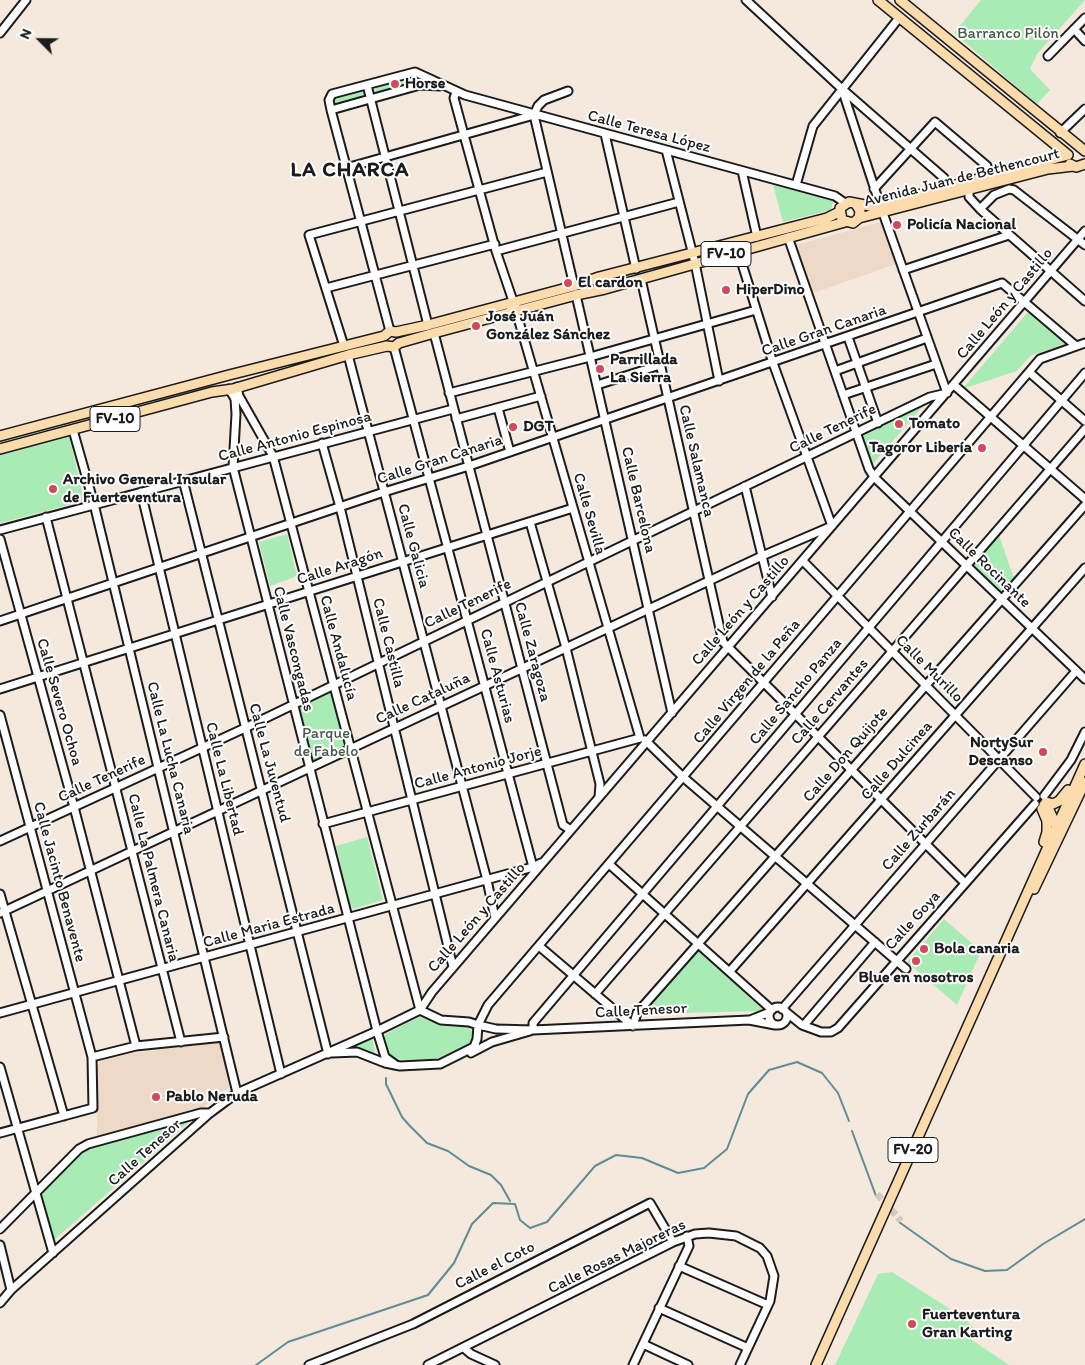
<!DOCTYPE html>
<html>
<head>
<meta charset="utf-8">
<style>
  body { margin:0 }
  #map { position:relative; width:1085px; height:1365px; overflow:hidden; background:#f5e8dd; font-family:Itim,sans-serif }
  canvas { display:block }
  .north { position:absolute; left:15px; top:15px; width:50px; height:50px; -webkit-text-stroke:4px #fff; paint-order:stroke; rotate:293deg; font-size:14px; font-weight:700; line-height:20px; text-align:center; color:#1c1c1c }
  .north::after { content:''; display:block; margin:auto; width:18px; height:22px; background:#1c1c1c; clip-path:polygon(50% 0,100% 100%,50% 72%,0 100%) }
</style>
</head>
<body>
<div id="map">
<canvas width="1085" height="1365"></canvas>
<div class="north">N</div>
</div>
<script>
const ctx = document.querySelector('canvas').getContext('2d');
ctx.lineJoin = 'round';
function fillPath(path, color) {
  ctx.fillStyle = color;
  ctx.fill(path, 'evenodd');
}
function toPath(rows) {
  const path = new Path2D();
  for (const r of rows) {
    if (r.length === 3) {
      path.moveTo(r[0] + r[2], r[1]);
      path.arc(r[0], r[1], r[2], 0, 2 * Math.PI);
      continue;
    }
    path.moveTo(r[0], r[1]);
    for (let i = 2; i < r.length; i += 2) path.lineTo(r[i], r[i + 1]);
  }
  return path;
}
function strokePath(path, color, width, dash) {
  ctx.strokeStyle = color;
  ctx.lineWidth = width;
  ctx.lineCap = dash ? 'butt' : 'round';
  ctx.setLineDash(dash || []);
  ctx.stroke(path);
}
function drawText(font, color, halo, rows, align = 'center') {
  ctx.font = font + ' Itim,sans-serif';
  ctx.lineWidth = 4;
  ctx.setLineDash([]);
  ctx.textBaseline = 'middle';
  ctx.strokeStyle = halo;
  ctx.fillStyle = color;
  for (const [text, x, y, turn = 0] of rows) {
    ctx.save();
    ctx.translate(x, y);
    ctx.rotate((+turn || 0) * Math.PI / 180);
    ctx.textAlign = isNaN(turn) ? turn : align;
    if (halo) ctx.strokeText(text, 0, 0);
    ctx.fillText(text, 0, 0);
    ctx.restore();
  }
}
const built = toPath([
  [881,222,896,264,813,293,796,245],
  [221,1042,229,1087,202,1108,97,1136,97,1067,100,1061,106,1057]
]);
const green = toPath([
  [981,0,1085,0,1037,54,1030,69,1050,90,1037,104,954,33],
  [413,76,416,83,376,93,375,87],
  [362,91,364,97,336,105,334,98],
  [773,185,833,201,831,210,783,222],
  [680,260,681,265,651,271,651,268],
  [645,269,647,273,644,275,611,285,610,278],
  [1028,312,1065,344,1030,356,1017,371,965,388,964,387],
  [923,406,872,465,863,436],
  [69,435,84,501,0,523,0,454],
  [287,534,297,576,270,586,259,542],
  [999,535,1013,576,1015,576,1000,592,972,566],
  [330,690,348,757,315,771,298,705],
  [367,837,383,900,353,909,350,905,336,846],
  [944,919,981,951,957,1005,907,962],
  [698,950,764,1011,644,1014],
  [421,1016,438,1024,468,1026,475,1035,472,1044,461,1051,444,1057,421,1061,394,1059,387,1052,384,1039,386,1034],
  [372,1037,375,1053,353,1046,357,1043],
  [189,1120,189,1122,54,1240,41,1195,79,1155,93,1146],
  [892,1272,964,1318,975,1329,969,1338,1009,1365,835,1365,878,1274]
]);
const stream = toPath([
  [386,1078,386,1084,402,1117,409,1125,427,1143,448,1151,469,1166,491,1175,501,1185,510,1201],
  [852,1131,876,1196],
  [899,1222,951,1259,985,1271,1007,1270,1043,1244,1085,1219],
  [256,1365,288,1342,428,1295,454,1263,472,1224,493,1203,515,1204,520,1220,530,1228,547,1222,595,1166,616,1155,642,1158,678,1173,704,1168,727,1149,748,1094,769,1070,797,1062,822,1073,838,1093,849,1121]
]);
const minorTunnel = toPath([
  [877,1194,901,1221]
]);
const minor = toPath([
  [746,0,842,89,944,178,950,187],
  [1074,29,1085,41],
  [0,33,26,0],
  [1048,56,1085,18],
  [367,85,428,325],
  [842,89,880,205],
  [456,92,454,98,464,135,496,251,513,301,516,304],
  [331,110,420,85,440,86],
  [534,115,574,286],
  [534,115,538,106,544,100,568,91],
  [1060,133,1085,109],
  [605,134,636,269],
  [666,150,695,263,719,381],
  [346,168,534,115],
  [742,171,757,237],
  [796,185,813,126,899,18],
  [874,189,935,122,987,166,990,175],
  [969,190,969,197,980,209,1085,301],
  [980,209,994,195,1009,189,1014,190,1085,245],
  [788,237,869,469,874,477,1085,679],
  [496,251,679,202],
  [903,270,1009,235],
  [641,279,723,642,965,883],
  [326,288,495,244],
  [576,295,672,713],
  [511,309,518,318,640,738],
  [390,331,331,110,329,100,332,94,415,72,465,95,835,196,845,203],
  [434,333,563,825,571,830],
  [848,337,878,423],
  [344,346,309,235,547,172],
  [394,347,533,867],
  [348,355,487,880,495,918],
  [835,371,927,338],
  [1029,372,1085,421],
  [597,385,660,365],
  [954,385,1085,499],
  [237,387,239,396,273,456,420,1010],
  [449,393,590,357,756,310],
  [843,395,936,364],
  [498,408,510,452],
  [456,419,541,396],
  [73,430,94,504,237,1093],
  [322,443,340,507,453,967],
  [183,480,328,1054],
  [745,486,772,597],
  [141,492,281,1074],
  [46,517,181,1042],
  [530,522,566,648,600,784,599,797],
  [0,530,453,409],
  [0,539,74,807,136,1046],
  [803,561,1036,797],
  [0,621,384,492,469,466,1002,283,1076,346],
  [0,689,573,508],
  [0,715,92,1057,93,1108,0,1133],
  [645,740,683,777,906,969],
  [1044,796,1071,760,1085,732],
  [323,824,640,738],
  [0,841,245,728,930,397,947,393,883,213],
  [609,864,772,1010],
  [0,894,64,1116],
  [0,913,762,556,832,526,773,363,738,251],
  [539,946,633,1026,637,1013,1085,505],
  [730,971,1085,568],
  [595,994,1085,429],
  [778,1016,9],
  [782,1009,1076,671],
  [420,1010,432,992,1085,231],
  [786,1012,802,1025,821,1032,831,1032,838,1028,1035,804],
  [0,1013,533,867,541,863],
  [750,1020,770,1012],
  [775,1025,749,1020,533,1030,496,1029,478,1025,488,1005,1040,359,1085,343],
  [804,1025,875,942],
  [533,1030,533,1023,1085,373],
  [332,1053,357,1052,385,1063,400,1066,440,1064,474,1047,477,1039,478,1025,469,1022,441,1020,420,1010,377,1031,385,1057,396,1065],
  [471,1053,492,1042,530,1031],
  [92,1057,136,1046,224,1037],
  [0,1067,53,1253],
  [0,1229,79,1149,88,1144,201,1113,210,1113],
  [0,1245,11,1290],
  [679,1266,768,1305],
  [0,1303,11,1290,210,1113,237,1093,377,1031,233,467,236,414,235,399,229,389],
  [659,1308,748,1348],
  [643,1344,688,1365],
  [464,1348,471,1354,495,1365],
  [309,1365,413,1324,650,1203,673,1242],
  [428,1365,673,1242,695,1234,709,1233,736,1236,760,1248,767,1256,774,1276,770,1301,740,1365],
  [633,1365,689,1246,687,1236]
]);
const major = toPath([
  [878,0,1068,155],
  [900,0,1085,151],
  [1070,164,1076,167,1085,164],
  [856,204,860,211,859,218,853,223,842,220,840,208,849,202,870,206,880,205,1068,155],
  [859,218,1048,169,1073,166],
  [0,436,229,375,384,336,390,331,396,332,428,325,574,286,599,277,827,218,839,212],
  [0,449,212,392,233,389,348,355,387,346,394,347,399,343,434,333,576,295,605,289,845,222],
  [1046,802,1053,804,1059,801,1068,790],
  [1044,805,1049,810,1057,827],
  [1042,809,1047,821,1047,832,1044,842],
  [1034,889,1085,782],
  [816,1365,1085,764]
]);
const markers = [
  [395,84,5,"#d1495b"],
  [897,225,5,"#d1495b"],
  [568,283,5,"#d1495b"],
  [726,290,5,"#d1495b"],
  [476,326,5,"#d1495b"],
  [600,369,5,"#d1495b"],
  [899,424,5,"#d1495b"],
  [513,427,5,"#d1495b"],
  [982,448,5,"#d1495b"],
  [53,489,5,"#d1495b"],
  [1043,752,5,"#d1495b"],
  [924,949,5,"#d1495b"],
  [916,961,5,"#d1495b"],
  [156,1097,5,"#d1495b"],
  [912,1324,5,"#d1495b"]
];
const shields = [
  [726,254,50],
  [115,419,50],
  [913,1150,50]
];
const shieldNames = [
  ["FV-10",726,254],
  ["FV-10",115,419],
  ["FV-20",913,1150]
];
const parkNames = [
  ["Barranco Pilón",1008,34],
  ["Parque",326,734],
  ["de Fabelo",326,752]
];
const poiNames = [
  ["Horse",405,84],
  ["Policía Nacional",907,225],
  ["El cardon",578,283],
  ["HiperDino",736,290],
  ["José Juán",486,317],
  ["González Sánchez",486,335],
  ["Parrillada",610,360],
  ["La Sierra",610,378],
  ["Tomato",909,424],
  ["DGT",523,427],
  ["Tagoror Libería",972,448,"right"],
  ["Archivo General Insular",63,480],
  ["de Fuerteventura",63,498],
  ["NortySur",1033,743,"right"],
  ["Descanso",1033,761,"right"],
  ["Bola canaria",934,949],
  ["Blue en nosotros",916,978,"center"],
  ["Pablo Neruda",166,1097],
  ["Fuerteventura",922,1315],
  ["Gran Karting",922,1333]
];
const streetNames = [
  ["Calle Teresa López",649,132,15],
  ["Avenida Juan de Bethencourt",962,178,-14],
  ["Calle León y Castillo",1005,304,-50],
  ["Calle Gran Canaria",824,331,-19],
  ["Calle Tenerife",833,429,-26],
  ["Calle Antonio Espinosa",295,437,-15],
  ["Calle Gran Canaria",440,460,-18],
  ["Calle Salamanca",696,461,77],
  ["Calle Barcelona",638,500,77],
  ["Calle Sevilla",589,514,74],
  ["Calle Galicia",413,546,75],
  ["Calle Aragón",340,567,-18],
  ["Calle Rocinante",989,568,44],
  ["Calle Tenerife",468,604,-26],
  ["Calle León y Castillo",741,611,-49],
  ["Calle Castilla",388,643,76],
  ["Calle Andalucía",338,648,75],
  ["Calle Vascongadas",293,649,76],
  ["Calle Zaragoza",532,652,75],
  ["Calle Murillo",929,669,45],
  ["Calle Asturias",497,676,75],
  ["Calle Virgen de la Peña",747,682,-50],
  ["Calle Sancho Panza",796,692,-50],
  ["Calle Cataluña",423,699,-25],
  ["Calle Severo Ochoa",59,702,74],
  ["Calle Cervantes",830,702,-49],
  ["Calle Don Quijote",846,755,-49],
  ["Calle La Lucha Canaria",170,758,76],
  ["Calle Dulcinea",897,761,-49],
  ["Calle La Juventud",269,763,75],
  ["Calle Antonio Jorje",478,768,-15],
  ["Calle Tenerife",102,779,-25],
  ["Calle La Libertad",224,779,76],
  ["Calle Zurbarán",919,830,-49],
  ["Calle La Palmera Canaria",153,878,76],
  ["Calle Jacinto Benavente",59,882,75],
  ["Calle León y Castillo",477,918,-49],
  ["Calle Goya",913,921,-48],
  ["Calle Maria Estrada",269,926,-15],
  ["Calle Tenesor",641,1011,-3],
  ["Calle Tenesor",145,1153,-42],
  ["Calle Rosas Majoreras",617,1257,-26],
  ["Calle el Coto",495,1266,-27]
];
const districtNames = [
  ["LA CHARCA",350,171]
];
fillPath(built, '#eed8c6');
fillPath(green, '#a9ebb4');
strokePath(stream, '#5e8d96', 2);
strokePath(minorTunnel, '#d4c9c0', 7, [7, 3.5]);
strokePath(minor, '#1c1c1c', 11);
strokePath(major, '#1c1c1c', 12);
strokePath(minor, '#fff', 7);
strokePath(major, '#fcdcac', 9);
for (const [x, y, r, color] of markers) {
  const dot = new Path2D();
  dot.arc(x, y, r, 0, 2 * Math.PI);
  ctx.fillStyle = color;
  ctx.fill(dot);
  strokePath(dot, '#fff', 2);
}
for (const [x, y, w] of shields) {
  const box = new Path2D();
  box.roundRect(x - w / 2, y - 12.5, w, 25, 4);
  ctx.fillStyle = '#fff';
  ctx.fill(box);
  strokePath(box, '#1c1c1c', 1);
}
drawText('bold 15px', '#1c1c1c', null, shieldNames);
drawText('16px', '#465a4a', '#fff', parkNames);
drawText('bold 16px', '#1c1c1c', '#fff', poiNames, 'left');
drawText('16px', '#1c1c1c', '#fff', streetNames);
ctx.letterSpacing = '1px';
drawText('bold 21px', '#1c1c1c', '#fff', districtNames);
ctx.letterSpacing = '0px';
</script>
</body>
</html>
